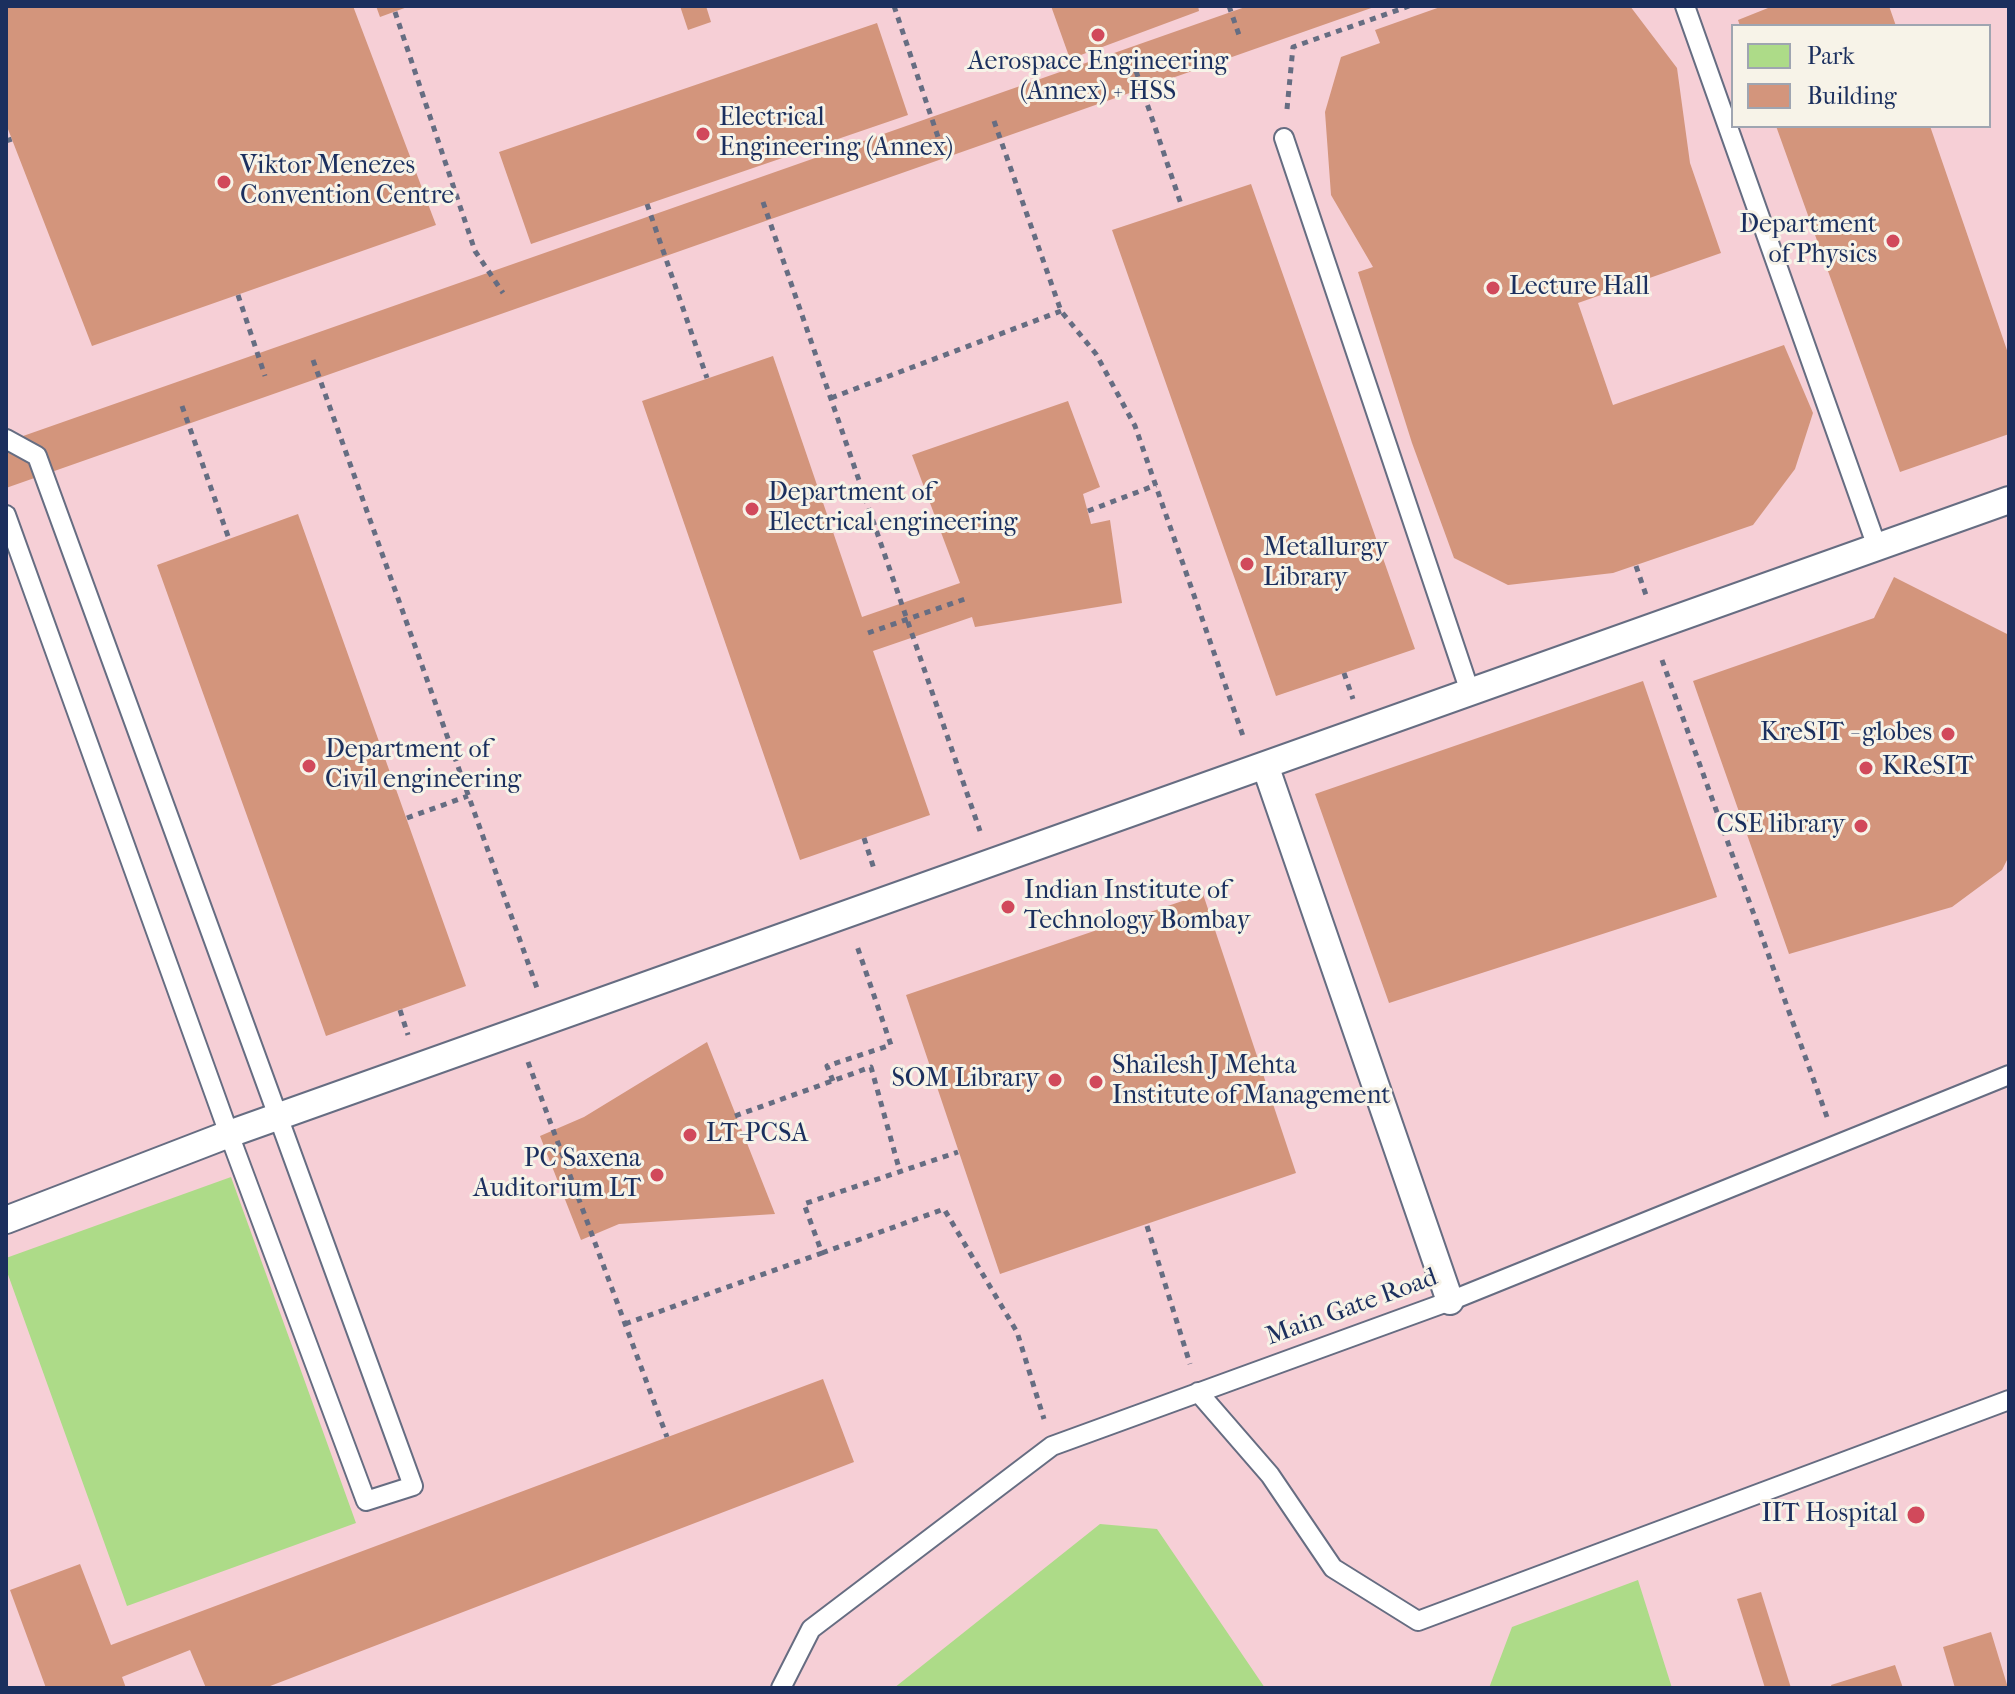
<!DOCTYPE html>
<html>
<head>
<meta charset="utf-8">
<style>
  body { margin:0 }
  #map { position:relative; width:2015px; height:1694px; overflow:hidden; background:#f2e0c4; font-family:"IM FELL French Canon",serif }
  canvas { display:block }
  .frame { position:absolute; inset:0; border:8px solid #1b2f5e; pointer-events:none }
  .legend { position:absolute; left:1731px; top:24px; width:260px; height:104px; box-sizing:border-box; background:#f7f3e8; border:2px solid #9fa5b1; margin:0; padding:10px 14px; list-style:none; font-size:24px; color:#1b2f5e }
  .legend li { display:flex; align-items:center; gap:16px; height:40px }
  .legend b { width:40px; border:2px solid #9fa5b1 }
</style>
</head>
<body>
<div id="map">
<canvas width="2015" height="1694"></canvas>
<div class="frame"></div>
<ul class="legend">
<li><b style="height:22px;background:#addb88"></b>Park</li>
<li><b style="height:22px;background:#d3957c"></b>Building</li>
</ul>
</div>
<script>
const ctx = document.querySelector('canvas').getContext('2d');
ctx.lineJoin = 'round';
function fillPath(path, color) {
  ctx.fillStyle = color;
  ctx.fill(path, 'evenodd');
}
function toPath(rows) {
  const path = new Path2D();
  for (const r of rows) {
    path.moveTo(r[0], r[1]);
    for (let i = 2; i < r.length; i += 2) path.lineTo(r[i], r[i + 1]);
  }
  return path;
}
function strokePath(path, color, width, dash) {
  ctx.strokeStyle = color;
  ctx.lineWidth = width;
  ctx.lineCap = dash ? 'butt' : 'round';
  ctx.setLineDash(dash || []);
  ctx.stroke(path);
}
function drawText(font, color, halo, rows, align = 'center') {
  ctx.font = font + ' "IM FELL French Canon",serif';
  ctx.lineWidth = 6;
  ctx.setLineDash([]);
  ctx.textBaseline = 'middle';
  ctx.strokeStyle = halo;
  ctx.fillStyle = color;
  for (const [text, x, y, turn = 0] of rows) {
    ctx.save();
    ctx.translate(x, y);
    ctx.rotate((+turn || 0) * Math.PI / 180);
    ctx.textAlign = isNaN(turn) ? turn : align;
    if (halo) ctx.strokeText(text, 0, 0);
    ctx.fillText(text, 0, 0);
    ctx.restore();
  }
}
const built = toPath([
  [6,6,2009,6,2009,1688,6,1688],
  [1733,26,1989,26,1989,126,1733,126]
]);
const green = toPath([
  [231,1177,356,1523,127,1606,6,1269,6,1258],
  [1100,1524,1157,1529,1265,1688,894,1688],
  [1638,1580,1672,1688,1489,1688,1512,1627]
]);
const building = toPath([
  [6,6,353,6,436,225,92,346,6,124],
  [376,6,410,6,380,17],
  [680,6,706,6,711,22,688,30],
  [1051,6,1198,6,1199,11,1070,59],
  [1248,6,1377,6,6,488,6,442],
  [1443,6,1630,6,1677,68,1690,163,1721,253,1578,303,1613,405,1784,345,1813,413,1795,469,1753,525,1613,573,1508,585,1454,558,1412,443,1358,272,1373,267,1331,195,1325,112,1341,57,1380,43,1375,30],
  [1773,6,1889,6,1896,26,1740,26,1738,20],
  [877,23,908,115,531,244,499,152],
  [1776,126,1930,126,2009,356,2009,434,1900,472],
  [1251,184,1415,649,1276,696,1112,230],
  [773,356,862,617,960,583,912,455,1068,401,1100,487,1083,494,1091,524,1110,520,1122,603,975,627,972,617,873,651,930,815,800,860,642,401],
  [298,514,466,986,326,1036,157,565],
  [1894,577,2009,635,2009,856,2002,870,1952,907,1789,954,1693,681,1874,618],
  [1643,681,1717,897,1389,1003,1315,794],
  [1203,894,1296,1173,1000,1274,906,995],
  [707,1042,775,1214,619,1224,581,1240,540,1136,584,1117],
  [823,1379,854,1462,265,1688,206,1688,190,1650,122,1677,126,1688,46,1688,10,1590,80,1564,111,1645],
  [1761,1592,1791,1688,1765,1688,1737,1599],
  [1991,1632,2008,1688,1955,1688,1943,1647],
  [1895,1665,1903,1688,1832,1688,1831,1685]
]);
const path = toPath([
  [894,6,939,140],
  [1229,6,1239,35],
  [395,12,475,251,503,293],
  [1136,71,1182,207],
  [1287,109,1293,47,1409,6],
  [994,121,1061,311,1096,354,1135,426,1243,736],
  [6,141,12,139],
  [763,202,980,831],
  [647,204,707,378],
  [238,295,265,376],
  [313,360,537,988],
  [831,398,1061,311],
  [182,406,229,539],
  [1088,511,1156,485],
  [1636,566,1646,595],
  [868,633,965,599],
  [1662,660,1827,1117],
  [1344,673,1353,699],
  [407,818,468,796],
  [864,838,874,869],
  [400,1010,408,1035],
  [528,1062,667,1437],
  [833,1081,827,1066,891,1045,857,946],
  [735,1116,871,1067,900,1172],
  [1147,1226,1190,1364],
  [822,1253,944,1209,1017,1332,1044,1419],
  [625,1324,822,1253,804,1204,958,1152]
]);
const service = toPath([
  [1685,6,1877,547],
  [1284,138,1470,692],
  [6,439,37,456,413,1486,366,1501,229,1134,6,515],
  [1198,1392,1270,1475,1333,1568,1418,1621,2009,1400],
  [781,1688,811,1629,1052,1446,1450,1301,2009,1075]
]);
const pedestrian = toPath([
  [1265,765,1450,1301],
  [6,1220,229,1134,2009,500]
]);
const markers = [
  [1098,35,8,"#d1495b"],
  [703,134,8,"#d1495b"],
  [224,182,8,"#d1495b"],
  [1893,241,8,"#d1495b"],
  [1493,288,8,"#d1495b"],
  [752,509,8,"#d1495b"],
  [1247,564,8,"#d1495b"],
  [1948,734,8,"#d1495b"],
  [309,766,8,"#d1495b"],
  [1866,768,8,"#d1495b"],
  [1861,826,8,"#d1495b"],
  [1008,907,8,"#d1495b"],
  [1055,1080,8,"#d1495b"],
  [1096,1082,8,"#d1495b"],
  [690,1135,8,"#d1495b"],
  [657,1175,8,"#d1495b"],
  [1916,1515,10,"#d1495b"]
];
const poiNames = [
  ["Aerospace Engineering",1098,63,"center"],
  ["(Annex) + HSS",1098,93,"center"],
  ["Electrical",719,119],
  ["Engineering (Annex)",719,149],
  ["Viktor Menezes",240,167],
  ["Convention Centre",240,197],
  ["Department",1877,226,"right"],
  ["of Physics",1877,256,"right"],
  ["Lecture Hall",1509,288],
  ["Department of",768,494],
  ["Electrical engineering",768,524],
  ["Metallurgy",1263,549],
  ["Library",1263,579],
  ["KreSIT - globes",1932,734,"right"],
  ["Department of",325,751],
  ["Civil engineering",325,781],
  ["KReSIT",1882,768],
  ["CSE library",1845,826,"right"],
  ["Indian Institute of",1024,892],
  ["Technology Bombay",1024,922],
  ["Shailesh J Mehta",1112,1067],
  ["Institute of Management",1112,1097],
  ["SOM Library",1039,1080,"right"],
  ["LT-PCSA",706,1135],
  ["PC Saxena",641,1160,"right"],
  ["Auditorium LT",641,1190,"right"],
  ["IIT Hospital",1898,1515,"right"]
];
const streetNames = [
  ["Main Gate Road",1352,1308,-20]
];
fillPath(built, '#f6cfd6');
fillPath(green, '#addb88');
fillPath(building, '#d3957c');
strokePath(service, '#666d82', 22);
strokePath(pedestrian, '#666d82', 30);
strokePath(path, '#666d82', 5, [6, 6]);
strokePath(service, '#fff', 18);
strokePath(pedestrian, '#fff', 26);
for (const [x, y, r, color] of markers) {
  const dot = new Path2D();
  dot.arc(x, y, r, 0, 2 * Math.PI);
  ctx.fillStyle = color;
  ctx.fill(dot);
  strokePath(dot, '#f7f3e8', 3);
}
drawText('26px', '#1b2f5e', '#f7f3e8', poiNames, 'left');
drawText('26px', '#1b2f5e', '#f7f3e8', streetNames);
</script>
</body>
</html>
